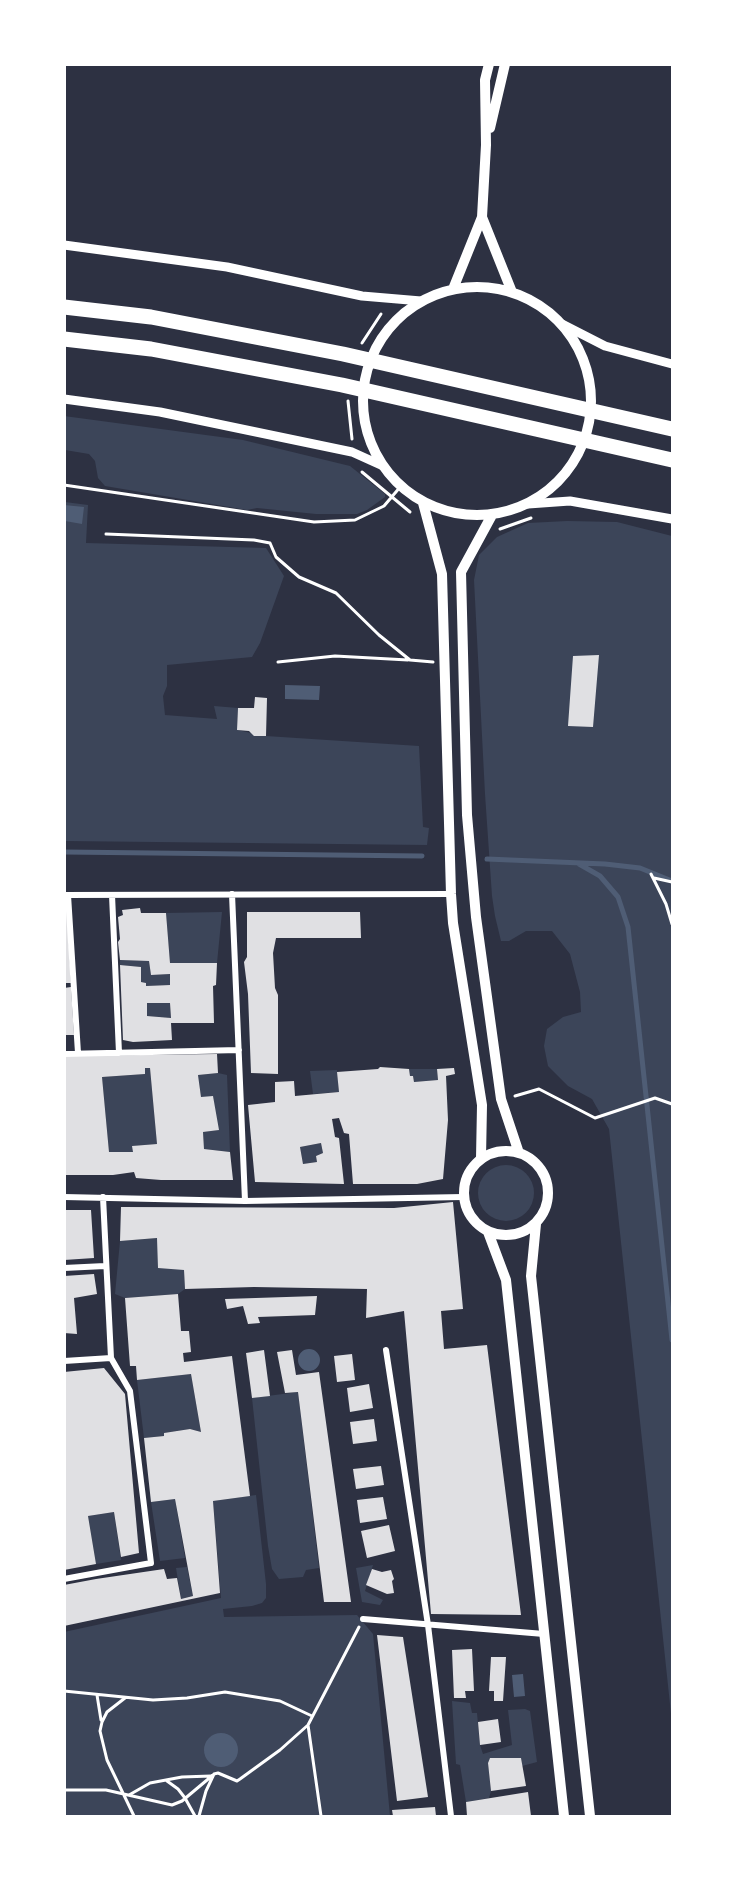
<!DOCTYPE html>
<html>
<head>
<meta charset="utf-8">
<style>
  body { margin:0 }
  #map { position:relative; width:737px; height:1881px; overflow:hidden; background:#2d3142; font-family:Poppins,sans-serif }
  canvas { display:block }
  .frame { position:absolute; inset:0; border:66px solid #fff; pointer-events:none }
</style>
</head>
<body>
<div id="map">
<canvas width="737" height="1881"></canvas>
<div class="frame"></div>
</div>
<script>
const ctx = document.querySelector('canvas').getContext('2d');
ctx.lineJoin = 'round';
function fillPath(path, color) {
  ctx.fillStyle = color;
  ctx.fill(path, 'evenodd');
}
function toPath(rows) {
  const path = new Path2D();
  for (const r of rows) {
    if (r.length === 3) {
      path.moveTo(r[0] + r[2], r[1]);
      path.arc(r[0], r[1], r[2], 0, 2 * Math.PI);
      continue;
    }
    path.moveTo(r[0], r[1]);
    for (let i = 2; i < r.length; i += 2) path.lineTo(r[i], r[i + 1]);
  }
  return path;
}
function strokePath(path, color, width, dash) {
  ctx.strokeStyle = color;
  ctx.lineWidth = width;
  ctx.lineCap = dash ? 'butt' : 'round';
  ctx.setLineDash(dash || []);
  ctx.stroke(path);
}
const green = toPath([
  [64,416,243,440,350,466,385,494,385,497,367,510,357,514,316,514,257,508,247,510,105,486,98,478,95,461,89,454,65,450],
  [65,502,88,505,86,543,266,548,284,576,260,643,252,657,167,665,167,686,163,696,165,715,217,719,214,706,238,708,237,730,266,736,419,746,423,827,429,828,427,845,65,841],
  [567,521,617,522,672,536,672,1723,609,1129,592,1099,568,1086,548,1066,544,1046,547,1029,563,1017,581,1012,580,992,570,954,552,931,526,931,509,941,501,941,495,916,492,896,485,794,474,580,479,555,497,537,528,523],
  [222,912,217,963,170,963,166,913],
  [120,960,149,961,151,975,170,974,170,985,146,986,146,983,141,982,141,967,120,965],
  [147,1003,170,1003,171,1018,147,1016],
  [145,1068,150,1068,157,1144,133,1146,133,1152,109,1152,102,1077,145,1074],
  [409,1069,437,1069,438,1080,414,1082,413,1076,410,1076],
  [337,1070,339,1092,313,1094,310,1071],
  [218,1073,227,1075,230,1152,204,1149,203,1132,218,1130,213,1097,201,1097,198,1075],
  [321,1143,323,1153,316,1156,317,1162,303,1164,300,1147],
  [506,1193,28],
  [157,1238,184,1270,185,1289,178,1294,125,1298,115,1294,120,1241],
  [191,1374,201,1432,190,1429,164,1433,164,1436,144,1438,137,1380],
  [298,1392,319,1568,306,1570,303,1577,279,1579,272,1569,268,1546,252,1398],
  [256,1495,266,1584,266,1598,262,1603,252,1606,223,1609,224,1617,357,1615,373,1634,390,1816,65,1816,64,1632,221,1598,213,1501],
  [175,1499,185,1558,160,1561,151,1502],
  [114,1512,121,1560,96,1564,88,1516],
  [373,1565,365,1591,383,1600,380,1605,362,1602,356,1568],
  [187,1567,193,1596,181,1599,176,1568],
  [452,1701,470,1703,472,1713,477,1713,480,1745,483,1754,512,1745,508,1710,525,1709,530,1711,537,1762,522,1766,521,1758,490,1758,488,1763,491,1791,489,1798,466,1802,460,1765,456,1764]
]);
const water = toPath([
  [64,505,84,507,82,524,65,521],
  [285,685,320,686,319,700,285,699],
  [309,1360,11],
  [523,1674,525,1696,514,1697,512,1675],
  [221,1750,17]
]);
const stream = toPath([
  [64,852,422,856],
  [487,859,605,864,640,868,672,881],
  [579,864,600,876,618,897,628,927,672,1340]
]);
const building = toPath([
  [599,655,593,727,568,726,573,656],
  [255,697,267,698,266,736,254,736,249,731,237,730,238,708,254,708],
  [140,908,141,913,166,913,170,963,217,963,216,985,213,986,214,1023,171,1023,172,1040,133,1042,123,1040,120,965,141,967,141,982,146,983,146,986,170,985,170,974,151,975,149,961,120,960,118,942,120,939,118,917,123,915,122,910],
  [147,1003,170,1003,171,1018,147,1016],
  [64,911,67,911,71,983,64,983],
  [247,912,360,912,361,938,276,938,273,953,275,988,278,995,278,1074,251,1073,248,994,244,962,247,957],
  [71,987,74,1035,64,1035,64,988],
  [217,1054,218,1073,198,1075,201,1097,213,1096,219,1130,203,1132,204,1149,230,1152,233,1180,161,1180,136,1178,134,1172,113,1175,64,1175,64,1056],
  [145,1068,150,1068,157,1144,132,1146,133,1152,109,1152,102,1077,145,1074],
  [380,1067,409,1069,410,1076,413,1076,414,1082,438,1080,437,1069,454,1068,455,1074,446,1076,448,1120,443,1179,417,1184,353,1184,349,1134,344,1133,339,1118,332,1119,335,1137,339,1138,344,1184,255,1182,248,1105,275,1102,275,1082,294,1081,295,1096,339,1092,337,1072,378,1069],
  [321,1143,323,1153,316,1156,317,1162,303,1164,300,1147],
  [453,1202,463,1309,441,1311,444,1349,487,1345,521,1615,431,1614,404,1311,366,1318,367,1289,254,1287,185,1289,184,1270,158,1268,157,1238,120,1241,121,1207,394,1208],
  [64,1210,91,1210,94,1258,64,1260],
  [94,1274,97,1294,74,1298,77,1334,64,1333,64,1276],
  [178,1294,181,1331,189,1331,191,1352,183,1353,184,1362,232,1356,250,1496,213,1501,220,1593,64,1626,64,1585,96,1579,164,1569,167,1579,177,1578,181,1599,193,1596,175,1499,151,1502,144,1438,164,1436,164,1433,190,1429,201,1432,191,1374,137,1380,136,1366,130,1366,125,1298],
  [317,1296,315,1315,258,1317,260,1323,248,1324,243,1306,227,1309,225,1299],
  [264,1350,270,1396,252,1398,246,1353],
  [292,1350,296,1375,319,1372,351,1602,324,1602,298,1392,285,1393,277,1352],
  [352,1354,355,1380,337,1382,334,1356],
  [104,1368,125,1394,139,1553,121,1557,114,1512,88,1516,96,1564,64,1570,64,1372],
  [369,1384,373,1408,350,1412,347,1388],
  [374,1419,377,1441,353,1444,350,1422],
  [381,1466,384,1485,356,1489,353,1469],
  [383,1497,387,1519,360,1523,357,1500],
  [389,1525,395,1551,367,1558,361,1531],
  [372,1569,382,1572,391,1570,394,1579,392,1581,394,1593,387,1594,366,1585],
  [377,1635,403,1637,428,1797,397,1801],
  [472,1649,474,1691,465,1691,466,1698,454,1698,452,1650],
  [491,1657,506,1657,503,1701,494,1701,494,1691,489,1691],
  [498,1719,501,1742,480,1745,478,1722],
  [490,1758,521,1758,526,1786,491,1791,488,1763],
  [528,1792,531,1816,467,1816,466,1802],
  [435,1807,436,1816,393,1816,392,1810]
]);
const path = toPath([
  [362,343,381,314],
  [348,401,352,439],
  [362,472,410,512],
  [64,485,314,522,355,520,384,506,401,486],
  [500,529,531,518],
  [106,534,254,540,270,543,276,557,299,577,336,593,379,635,410,660,433,662],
  [278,662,335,656,408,660],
  [651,874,666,904,672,924],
  [654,878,672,882],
  [515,1096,539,1089,595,1118,655,1098,672,1104],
  [64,1691,153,1700,187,1698,225,1692,280,1701,312,1716],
  [97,1695,101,1720],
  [125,1698,107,1712,102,1722,100,1731,107,1760,134,1816],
  [308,1725,321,1816],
  [167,1781,178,1789,185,1798,195,1816],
  [64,1790,106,1790,172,1805,182,1801,213,1775],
  [129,1795,150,1783,182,1777,211,1776],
  [199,1816,206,1791,214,1774,218,1773,237,1781,240,1779,280,1750,308,1725,359,1627]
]);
const minor = toPath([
  [232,894,245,1201],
  [64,895,451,894],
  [68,895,78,1053],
  [112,895,119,1053],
  [64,1054,239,1050],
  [64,1197,245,1201,463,1197],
  [64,1268,105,1266],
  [386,1350,428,1625,451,1816],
  [64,1361,111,1358],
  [64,1579,151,1563,130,1391,111,1358,103,1197],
  [363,1619,544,1634]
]);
const tertiary = toPath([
  [64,245,227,267,362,296,421,301],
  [562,324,605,346,672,364],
  [64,399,160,412,352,452,383,466],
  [528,504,570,501,672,519]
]);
const secondary = toPath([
  [490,128,505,64],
  [482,217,512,292],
  [477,401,114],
  [453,289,482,217,486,145,485,80,489,64],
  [423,503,442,574,451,894,453,923,482,1105,481,1158],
  [492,515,461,572,467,815,476,917,501,1099,519,1153],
  [506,1193,42],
  [536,1224,531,1276,590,1816],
  [488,1232,506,1280,564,1816]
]);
const motorway = toPath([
  [64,307,151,317,343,354,672,429],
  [64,339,151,349,342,385,672,460]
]);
fillPath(green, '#3c4559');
fillPath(water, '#4f5d75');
strokePath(stream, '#4f5d75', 5);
fillPath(building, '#e0e0e3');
strokePath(path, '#fff', 3);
strokePath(minor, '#fff', 6);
strokePath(tertiary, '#fff', 9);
strokePath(secondary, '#fff', 10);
strokePath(motorway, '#fff', 15);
</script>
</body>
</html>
